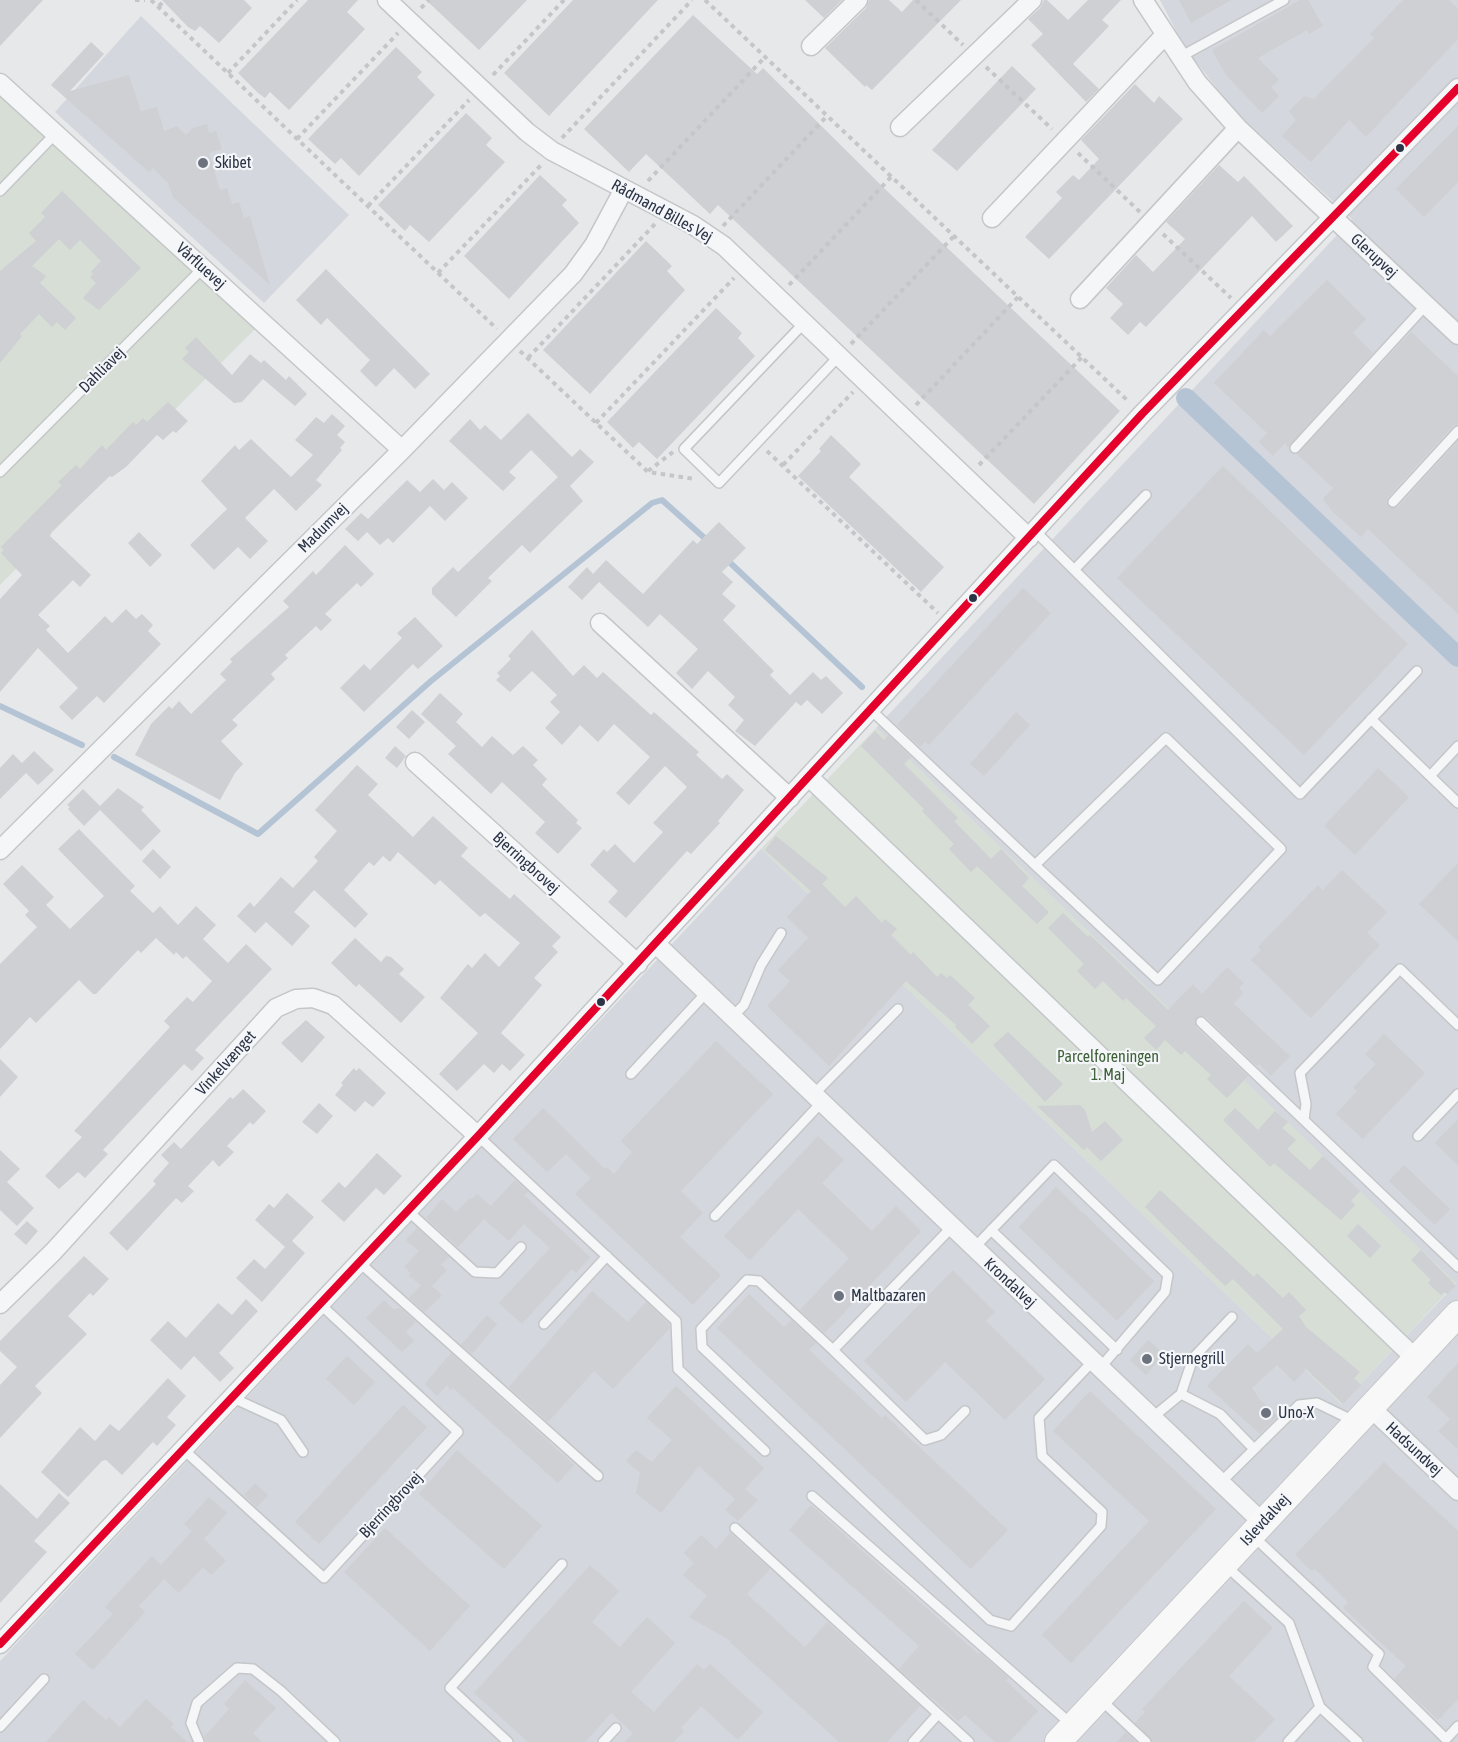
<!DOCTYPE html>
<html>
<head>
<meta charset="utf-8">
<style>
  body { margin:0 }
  canvas { display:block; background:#e6e8ea }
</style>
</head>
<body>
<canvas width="1458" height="1742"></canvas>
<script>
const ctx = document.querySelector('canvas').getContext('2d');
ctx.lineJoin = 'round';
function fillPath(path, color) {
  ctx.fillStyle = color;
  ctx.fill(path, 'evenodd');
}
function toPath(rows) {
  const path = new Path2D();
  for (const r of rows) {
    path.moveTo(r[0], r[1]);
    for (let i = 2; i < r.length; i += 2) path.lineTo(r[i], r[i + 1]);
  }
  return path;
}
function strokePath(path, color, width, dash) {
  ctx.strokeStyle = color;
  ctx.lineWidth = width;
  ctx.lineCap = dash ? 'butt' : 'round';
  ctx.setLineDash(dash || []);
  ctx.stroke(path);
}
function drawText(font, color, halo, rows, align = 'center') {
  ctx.font = font + ' "Asap Condensed",sans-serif';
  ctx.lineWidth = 4.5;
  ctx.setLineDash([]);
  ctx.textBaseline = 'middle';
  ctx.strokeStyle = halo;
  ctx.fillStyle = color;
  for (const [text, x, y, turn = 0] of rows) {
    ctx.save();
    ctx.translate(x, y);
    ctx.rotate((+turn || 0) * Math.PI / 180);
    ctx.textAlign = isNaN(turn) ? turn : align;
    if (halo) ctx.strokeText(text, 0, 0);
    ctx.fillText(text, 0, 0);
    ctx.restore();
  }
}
const built = toPath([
  [1160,0,1458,0,1458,1742,0,1742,0,1661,761,849,1341,1404,1456,1284,876,728,1352,219,1234,110,1185,48],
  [141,16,349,215,264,303,55,112]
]);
const green = toPath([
  [0,94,256,328,0,585],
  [876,728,1456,1283,1341,1404,761,849]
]);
const stream = toPath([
  [725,558,862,687],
  [0,706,82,745],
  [114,757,258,834,431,681,652,503,662,500,709,542]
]);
const canal = toPath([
  [1186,398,1458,657]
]);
const building = toPath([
  [0,0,43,0,0,46],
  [162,0,244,0,252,8,219,43,200,26,195,31,188,27],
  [308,0,358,0,347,12,365,29,289,110,270,92,265,98,258,93,238,73],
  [426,0,527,0,479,50],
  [573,0,658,0,549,116,504,73],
  [805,0,842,0,824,18],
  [869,0,889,0,902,12,913,0,961,0,872,90,866,85,865,87,825,48,866,8],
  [1044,0,1047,0,1068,20,1088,0,1121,0,1102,20,1109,26,1073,64,1099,89,1086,102,1031,45,1043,34,1028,19,1040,8],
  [1179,0,1231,0,1191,23],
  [1300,0,1308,0,1323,26,1309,34,1307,30,1258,58,1279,80,1271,87,1279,96,1262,113,1226,75,1212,50],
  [1403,0,1449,0,1458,9,1458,39,1366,137,1349,120,1311,162,1282,136,1296,120,1289,111,1304,96,1314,99,1374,38,1370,34],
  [693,15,757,74,763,68,887,191,1120,411,1034,504,718,205,710,214,646,154,629,172,584,129],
  [91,42,104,54,70,91,129,75,141,111,157,107,164,131,177,126,186,135,193,128,207,124,209,133,216,131,222,149,209,153,220,190,227,188,232,204,239,202,244,218,250,216,270,285,173,197,168,183,153,168,149,172,51,85],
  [396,47,422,72,417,77,435,95,359,176,341,158,335,164,308,139],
  [1012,66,1036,89,957,171,932,150],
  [1135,84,1154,103,1159,96,1183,119,1049,259,1025,237,1062,198,1056,192,1073,175,1079,180,1099,159,1081,140],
  [466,113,492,138,486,145,505,162,429,242,410,225,405,231,378,205],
  [1458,126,1458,182,1424,217,1396,189],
  [1219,165,1238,182,1244,176,1293,226,1276,242,1252,216,1146,327,1140,322,1128,335,1110,318,1123,304,1106,288,1136,255,1153,272,1185,239,1166,222],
  [540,175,567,200,562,205,579,223,509,299,464,256],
  [62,191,141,268,99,310,83,298,96,283,90,277,93,274,91,272,101,261,80,240,70,250,59,239,32,266,46,276,40,283,76,318,65,330,57,322,52,327,39,314,20,334,22,336,0,363,0,271,36,241,29,233,45,217,41,213],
  [646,241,672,266,667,271,685,290,590,394,543,350],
  [326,269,430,374,415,389,394,368,376,387,360,371,370,360,327,318,321,325,296,300],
  [1327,280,1366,319,1353,333,1373,353,1288,447,1285,443,1273,456,1259,442,1267,433,1214,383,1264,330,1270,336],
  [716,308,742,333,738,338,755,356,657,459,639,442,633,448,607,422],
  [1411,332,1458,376,1458,424,1453,426,1388,497,1386,503,1391,508,1398,507,1458,441,1458,614,1368,529,1361,537,1332,511,1323,499,1333,488,1297,454],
  [196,337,232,375,250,354,261,363,264,360,286,380,289,376,307,394,295,406,263,379,242,402,234,403,182,359,189,352,185,348],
  [168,402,188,421,176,433,173,431,163,440,157,435,126,467,112,477,110,476,52,531,50,536,91,575,80,587,73,580,38,615,50,626,46,630,68,653,105,616,112,623,126,609,136,619,142,614,153,625,148,631,161,644,104,703,97,696,72,720,59,707,78,688,38,648,0,692,0,599,22,575,1,553,4,550,1,547,62,485,58,482,76,465,80,469,102,445,106,450,133,422,136,425,143,418,147,422],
  [528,413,572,457,580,449,594,462,570,486,583,501,530,553,522,545,488,578,492,581,456,617,432,594,432,588,453,567,458,572,558,477,531,450,509,472,516,478,503,491,449,441,470,419,480,430,485,425,501,440],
  [332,414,345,426,337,435,345,442,340,448,342,450,316,480,322,485,296,511,274,489,245,518,268,541,250,559,238,547,214,570,190,545,227,509,201,481,235,445,239,450,251,439,291,477,313,455,295,440,316,417,324,423],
  [831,435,861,464,849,477,944,567,921,592,798,476,821,451,819,449],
  [1223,466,1408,644,1304,755,1117,578],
  [433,479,444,490,452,482,468,498,445,521,430,506,393,543,388,538,380,545,367,532,358,541,345,529,361,513,368,519,407,480,420,492],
  [719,522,746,548,722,572,733,582,722,594,736,606,723,620,774,671,770,675,790,695,813,672,821,680,826,676,843,693,822,714,807,700,801,706,796,702,755,746,735,731,744,720,728,705,735,697,708,671,692,689,676,673,698,649,660,614,648,627,599,582,582,600,568,587,587,567,593,574,606,560,643,594,693,540,697,544],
  [139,532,162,555,150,567,128,543],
  [345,545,374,574,361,587,357,583,325,614,332,620,321,631,316,626,285,655,288,658,271,674,275,679,232,720,238,725,221,741,243,764,235,773,220,800,135,755,151,724,169,706,172,709,179,701,191,714,226,680,220,674,232,662,230,659,289,607,283,601,313,571,316,575],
  [1023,588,1051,613,929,745,925,742,920,747,897,725],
  [415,617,443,646,418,669,413,664,364,712,340,688,364,664,370,670,402,638,397,633],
  [532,630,573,676,584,665,597,678,603,672,651,715,654,712,699,752,696,755,722,779,727,774,744,790,718,821,720,823,691,854,687,851,626,918,608,902,618,891,590,865,604,849,607,852,615,844,634,863,663,832,653,823,687,787,665,766,629,805,616,793,650,757,614,724,598,742,580,725,562,745,545,728,560,712,550,702,557,695,532,671,510,692,496,680,500,676,497,673,511,659,508,656],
  [440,693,463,714,456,722,482,747,492,736,513,755,523,746,538,760,533,765,547,779,542,785,578,820,576,823,582,828,558,854,535,833,545,822,502,782,491,794,448,754,456,746,421,714],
  [412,710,425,722,409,739,396,727],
  [1016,712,1030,725,984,776,970,764],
  [875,731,884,740,888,735,911,757,904,764,958,818,954,821,991,859,1001,849,1029,878,1022,886,1049,912,1037,924,977,866,971,872,949,849,954,844,922,811,924,809,861,746],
  [395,746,406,756,397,768,385,758],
  [34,751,54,770,38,785,26,773,0,799,0,768,13,754,22,763],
  [357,765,378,784,368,795,413,837,433,816,468,848,461,856,510,899,514,894,561,937,552,946,558,952,534,978,542,985,501,1033,525,1055,510,1071,502,1064,494,1073,484,1064,457,1091,439,1074,478,1033,440,998,468,964,472,968,485,953,499,967,520,943,485,913,480,917,440,880,435,885,398,852,390,862,383,856,374,866,369,862,344,890,368,914,355,928,314,890,294,912,310,926,292,946,266,922,255,933,237,916,250,902,254,907,281,877,293,888,318,861,314,857,337,831,315,810],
  [1378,768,1409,797,1355,855,1324,826],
  [118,788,144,807,141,810,161,831,141,851,100,810,84,826,68,809,70,807,67,805,83,789,100,806],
  [79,829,135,886,130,891,153,913,160,906,178,925,196,906,216,925,203,939,228,963,246,944,272,969,195,1050,204,1058,192,1071,184,1064,103,1150,108,1154,85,1178,78,1172,59,1189,45,1176,82,1137,74,1131,170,1027,164,1021,187,997,193,1002,212,981,186,956,183,959,176,952,174,955,156,938,141,953,138,950,96,994,93,994,79,980,36,1023,30,1017,0,1049,0,964,37,927,25,915,29,911,3,884,22,865,54,897,46,905,70,929,104,896,58,849],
  [776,836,828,878,822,884,845,907,856,896,882,923,885,919,897,929,891,935,911,955,913,952,937,977,941,973,947,978,950,975,975,998,968,1005,990,1026,972,1044,955,1027,956,1025,906,981,829,1066,767,1006,790,981,778,970,808,938,787,917,811,891,765,850],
  [153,849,171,867,160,879,142,861],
  [1458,863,1458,941,1419,904],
  [1342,870,1387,912,1367,933,1380,945,1311,1018,1251,960,1261,950,1258,947,1318,885,1323,890],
  [1063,913,1088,937,1090,935,1168,1010,1193,984,1202,994,1227,967,1244,983,1239,988,1243,993,1234,1004,1290,1056,1271,1076,1259,1064,1257,1066,1206,1017,1197,1017,1196,1027,1248,1076,1227,1098,1207,1079,1211,1075,1185,1051,1181,1055,1165,1040,1156,1050,1144,1038,1156,1026,1126,998,1123,1001,1103,981,1095,989,1077,971,1084,964,1048,928],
  [355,938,381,962,386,956,391,957,404,969,399,974,425,997,401,1023,359,984,356,987,331,963],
  [306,1020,325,1037,302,1063,281,1043],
  [1008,1032,1063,1084,1045,1102,993,1045],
  [1384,1034,1425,1073,1363,1139,1336,1114,1357,1091,1353,1088,1376,1064,1365,1054],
  [716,1041,773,1094,681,1191,703,1213,680,1237,721,1275,693,1305,575,1194,591,1178,566,1154,547,1172,513,1139,543,1108,605,1169,607,1167,614,1174,632,1152,621,1141],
  [0,1059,18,1077,0,1097],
  [354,1068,356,1071,359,1068,386,1093,373,1107,365,1101,355,1112,335,1095,343,1085,341,1083],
  [243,1089,266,1111,253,1125,250,1122,227,1146,234,1152,219,1167,213,1160,188,1186,194,1191,182,1203,176,1198,127,1251,109,1233,156,1184,153,1181,169,1163,161,1155,174,1142,181,1149,230,1097,233,1099],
  [319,1103,333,1116,317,1134,302,1122],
  [1080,1105,1085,1110,1092,1132,1105,1121,1123,1140,1101,1161,1087,1147,1084,1150,1037,1106],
  [1235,1108,1258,1130,1275,1111,1288,1122,1282,1128,1296,1140,1287,1149,1310,1170,1323,1156,1360,1191,1351,1201,1355,1205,1341,1220,1274,1163,1270,1167,1223,1120],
  [1458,1119,1458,1165,1435,1143],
  [818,1136,844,1160,822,1183,872,1231,896,1206,921,1231,825,1333,800,1310,849,1258,798,1209,750,1260,724,1236],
  [0,1150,20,1169,7,1182,34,1208,17,1226,0,1210],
  [377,1153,402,1176,384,1195,376,1188,344,1222,321,1201,339,1182,345,1188],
  [1404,1165,1450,1209,1435,1225,1389,1181],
  [515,1180,528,1192,524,1195,590,1257,576,1273,572,1269,522,1324,499,1303,550,1248,524,1224,509,1241,484,1219,458,1247,426,1218,442,1199,456,1212,470,1198,472,1199,477,1194,491,1206],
  [1056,1187,1154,1281,1117,1321,1019,1227],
  [1160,1190,1254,1277,1257,1273,1283,1298,1289,1292,1306,1310,1299,1316,1306,1327,1360,1372,1354,1378,1361,1385,1343,1404,1306,1369,1294,1382,1277,1365,1252,1388,1260,1400,1278,1416,1260,1434,1207,1386,1248,1344,1257,1353,1283,1329,1233,1279,1225,1286,1145,1207],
  [287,1193,314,1217,292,1241,305,1253,262,1302,236,1278,254,1259,265,1269,285,1247,255,1220,269,1204,274,1208],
  [27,1221,38,1231,26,1245,14,1234],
  [1358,1224,1381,1246,1370,1258,1347,1236],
  [417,1228,449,1257,441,1265,447,1270,432,1286,442,1295,425,1312,409,1298,421,1285,409,1276,411,1273,404,1267,419,1251,406,1240],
  [1421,1250,1456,1286,1447,1294,1444,1292,1441,1295,1428,1283,1431,1280,1411,1260],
  [84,1256,109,1279,93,1296,90,1293,68,1316,87,1334,35,1386,42,1393,0,1438,0,1385,17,1367,0,1351,0,1341],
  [953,1270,995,1312,986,1321,1045,1379,1005,1420,945,1362,906,1402,864,1361],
  [592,1291,628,1322,646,1302,669,1324,670,1328,613,1389,594,1371,548,1422,509,1387],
  [749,1294,784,1327,791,1320,816,1343,809,1350,882,1418,885,1415,1008,1530,971,1569,717,1328],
  [246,1299,258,1311,219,1353,234,1368,220,1382,194,1356,181,1370,150,1340,168,1321,186,1338,218,1303,232,1315],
  [384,1300,393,1309,400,1308,416,1322,406,1332,414,1341,402,1352,366,1318],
  [487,1315,497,1324,472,1354,461,1345],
  [1148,1340,1164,1354,1146,1375,1130,1360],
  [451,1353,574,1465,558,1483,453,1388,451,1390,447,1385,437,1396,425,1384],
  [347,1356,375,1382,354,1405,326,1379],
  [1458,1363,1458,1449,1438,1431,1450,1419,1427,1397],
  [168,1378,186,1396,167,1417,176,1425,157,1446,153,1442,122,1475,106,1460,102,1461,68,1497,41,1472,80,1427,95,1441,110,1424,119,1431],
  [676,1386,764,1468,745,1489,758,1500,738,1521,725,1510,735,1499,699,1466,661,1513,636,1493,640,1473,626,1461,636,1450,652,1462,672,1440,647,1418],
  [1090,1391,1216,1509,1071,1663,1042,1635,1149,1521,1053,1431],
  [403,1405,427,1427,319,1544,295,1522],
  [457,1450,542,1526,504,1569,419,1494],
  [1384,1462,1458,1531,1458,1699,1438,1720,1394,1679,1406,1666,1343,1608,1348,1602,1315,1569,1312,1571,1295,1555],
  [255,1483,268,1495,257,1507,244,1495],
  [0,1484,37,1519,59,1493,70,1503,34,1541,47,1552,0,1603],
  [209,1497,227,1513,204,1539,226,1561,211,1575,203,1567,179,1593,164,1579,139,1606,145,1612,93,1670,75,1654,113,1614,105,1607,152,1556,161,1565,192,1531,184,1524],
  [811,1505,978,1654,980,1653,1009,1678,1006,1681,1038,1711,1009,1742,995,1742,965,1715,958,1721,899,1669,919,1646,789,1530],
  [385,1528,470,1606,430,1651,344,1572],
  [730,1533,770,1569,747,1594,805,1647,827,1622,920,1706,887,1742,839,1742,730,1642,731,1641,689,1617,707,1596,683,1575,694,1563,684,1553,701,1535,716,1549],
  [590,1565,619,1591,592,1622,620,1647,647,1617,675,1643,631,1692,654,1712,697,1664,704,1670,710,1664,763,1712,738,1740,701,1706,681,1728,684,1731,674,1742,625,1742,633,1733,611,1713,585,1742,528,1742,474,1693],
  [1244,1601,1273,1628,1229,1676,1275,1719,1254,1742,1153,1742,1135,1723,1145,1712,1142,1709],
  [245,1680,276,1708,253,1733,262,1742,206,1742,204,1737,229,1709,224,1704],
  [146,1699,174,1724,171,1727,187,1742,46,1742,83,1700,106,1720,109,1717,120,1727],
  [1126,1732,1136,1742,1117,1742]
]);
const path = toPath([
  [135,0,145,0],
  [151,0,497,329],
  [705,0,1129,402],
  [916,0,963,45],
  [159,6,165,0],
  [421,8,429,0],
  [986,67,1052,129],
  [228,73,297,0],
  [493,75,564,0],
  [562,138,692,0],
  [297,139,398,33],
  [1078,153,1140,212],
  [648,181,765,57],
  [368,206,469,100],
  [723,226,827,116],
  [1163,234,1231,298],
  [438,273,541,165],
  [789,285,891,177],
  [851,344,954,236],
  [520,351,648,472,695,479],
  [528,358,655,224],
  [916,405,1018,297],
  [596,423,734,278],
  [767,451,938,613],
  [783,465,853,392],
  [979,465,1082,357],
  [648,471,673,452]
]);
const lane = toPath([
  [1180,57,1284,0],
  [0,191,56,133],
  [804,323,684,449,719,483,839,356],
  [1295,448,1426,305],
  [0,472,203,268],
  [1393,502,1458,431],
  [1035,531,1300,794,1417,671],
  [1074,570,1146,495],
  [871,710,1035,865,1158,980,1281,849,1166,738,1035,865],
  [1371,719,1458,803],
  [1430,776,1458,746],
  [732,1017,744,1005,761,965,781,933],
  [1201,1022,1458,1267],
  [631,1074,706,993],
  [813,1095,898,1009],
  [1304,1120,1306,1104,1300,1073,1400,969,1458,1025],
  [478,1136,676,1321,678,1369,765,1451],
  [1418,1136,1458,1094],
  [408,1211,475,1272,497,1273,521,1247],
  [715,1216,821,1103],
  [951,1228,833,1350,759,1281,747,1280,701,1329,702,1347,990,1620,1011,1626,1101,1526,1102,1512,1042,1456,1039,1418,1093,1361],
  [991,1230,1117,1350],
  [974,1248,1054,1165,1168,1275,1165,1292,1100,1368],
  [360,1263,598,1476],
  [544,1324,607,1256],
  [833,1350,925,1440,941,1435,965,1411],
  [1181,1394,1193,1358,1232,1317],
  [233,1398,281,1420,303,1452],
  [1153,1417,1181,1394,1220,1414,1254,1449],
  [184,1450,324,1578,458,1432,321,1305],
  [1220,1483,1299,1405,1317,1403,1354,1421],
  [812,1496,1071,1724],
  [735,1528,969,1742],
  [1253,1536,1379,1654,1373,1667,1446,1739,1458,1726],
  [1226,1566,1289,1623,1320,1707,1288,1742],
  [1099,1698,1146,1742],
  [1320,1707,1358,1742],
  [0,1727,44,1679],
  [199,1742,191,1723,197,1703,237,1668,253,1669,281,1691,335,1742],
  [508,1742,450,1688,562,1564],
  [603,1742,616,1728],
  [913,1742,938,1714]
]);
const street = toPath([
  [387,0,527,132,552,151,693,225,724,246,1029,538],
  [1143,0,1197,82,1238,128,1458,335],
  [811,46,858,0],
  [0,83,402,450],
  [900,127,1032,0],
  [992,218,1165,35],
  [1080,299,1238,128],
  [600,623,790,798],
  [415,762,638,964],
  [809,777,1416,1359],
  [0,850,402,450,573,274,594,245,624,189],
  [655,943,1262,1522],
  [0,1304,53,1252,276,1008,296,999,313,998,333,1005,478,1136],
  [1370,1407,1458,1491],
  [0,1644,478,1136,1142,414,1458,88]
]);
const secondary = toPath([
  [1058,1742,1458,1314]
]);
const bus1 = toPath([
  [0,1644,478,1136,1142,414,1458,88]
]);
const markers = [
  [1400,148,5,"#2b3445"],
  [203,163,6,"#6c737f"],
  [973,598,5,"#2b3445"],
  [601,1002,5,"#2b3445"],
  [839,1296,6,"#6c737f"],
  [1147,1359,6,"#6c737f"],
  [1266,1413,6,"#6c737f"]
];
const poiNames = [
  ["Skibet",215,163],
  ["Maltbazaren",851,1296],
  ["Stjernegrill",1159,1359],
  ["Uno-X",1278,1413]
];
const streetNames = [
  ["Rådmand Billes Vej",662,211,29],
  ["Glerupvej",1374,256,43],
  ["Vårfluevej",201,266,42],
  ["Dahliavej",102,370,-45],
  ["Madumvej",323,528,-45],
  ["Bjerringbrovej",526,863,42],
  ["Vinkelvænget",226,1063,-48],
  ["Krondalvej",1010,1283,43],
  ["Hadsundvej",1414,1449,43],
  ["Bjerringbrovej",391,1505,-47],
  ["Islevdalvej",1265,1520,-47]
];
const parkNames = [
  ["Parcelforeningen",1108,1057],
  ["1. Maj",1108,1075]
];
fillPath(built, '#d4d7dd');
fillPath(green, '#d6ded6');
strokePath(stream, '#b4c4d5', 6);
strokePath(canal, '#b4c4d5', 20);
fillPath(building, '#ced0d3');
strokePath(lane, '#c4c6c8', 12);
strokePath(street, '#c4c6c8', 21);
strokePath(secondary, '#c4c6c8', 28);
strokePath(path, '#c5c6ca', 4, [4.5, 4.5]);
strokePath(lane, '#f5f6f7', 9);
strokePath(street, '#f5f6f7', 18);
strokePath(secondary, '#f8f8f8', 26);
strokePath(bus1, '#e4002b', 8);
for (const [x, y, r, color] of markers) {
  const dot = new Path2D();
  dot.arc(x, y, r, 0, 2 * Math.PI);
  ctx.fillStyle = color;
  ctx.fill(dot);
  strokePath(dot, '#f4f6f9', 2);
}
drawText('16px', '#2b3445', '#f4f6f9', poiNames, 'left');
drawText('16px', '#2b3445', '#f4f6f9', streetNames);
drawText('16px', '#3f6138', '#f4f6f9', parkNames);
</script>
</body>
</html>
